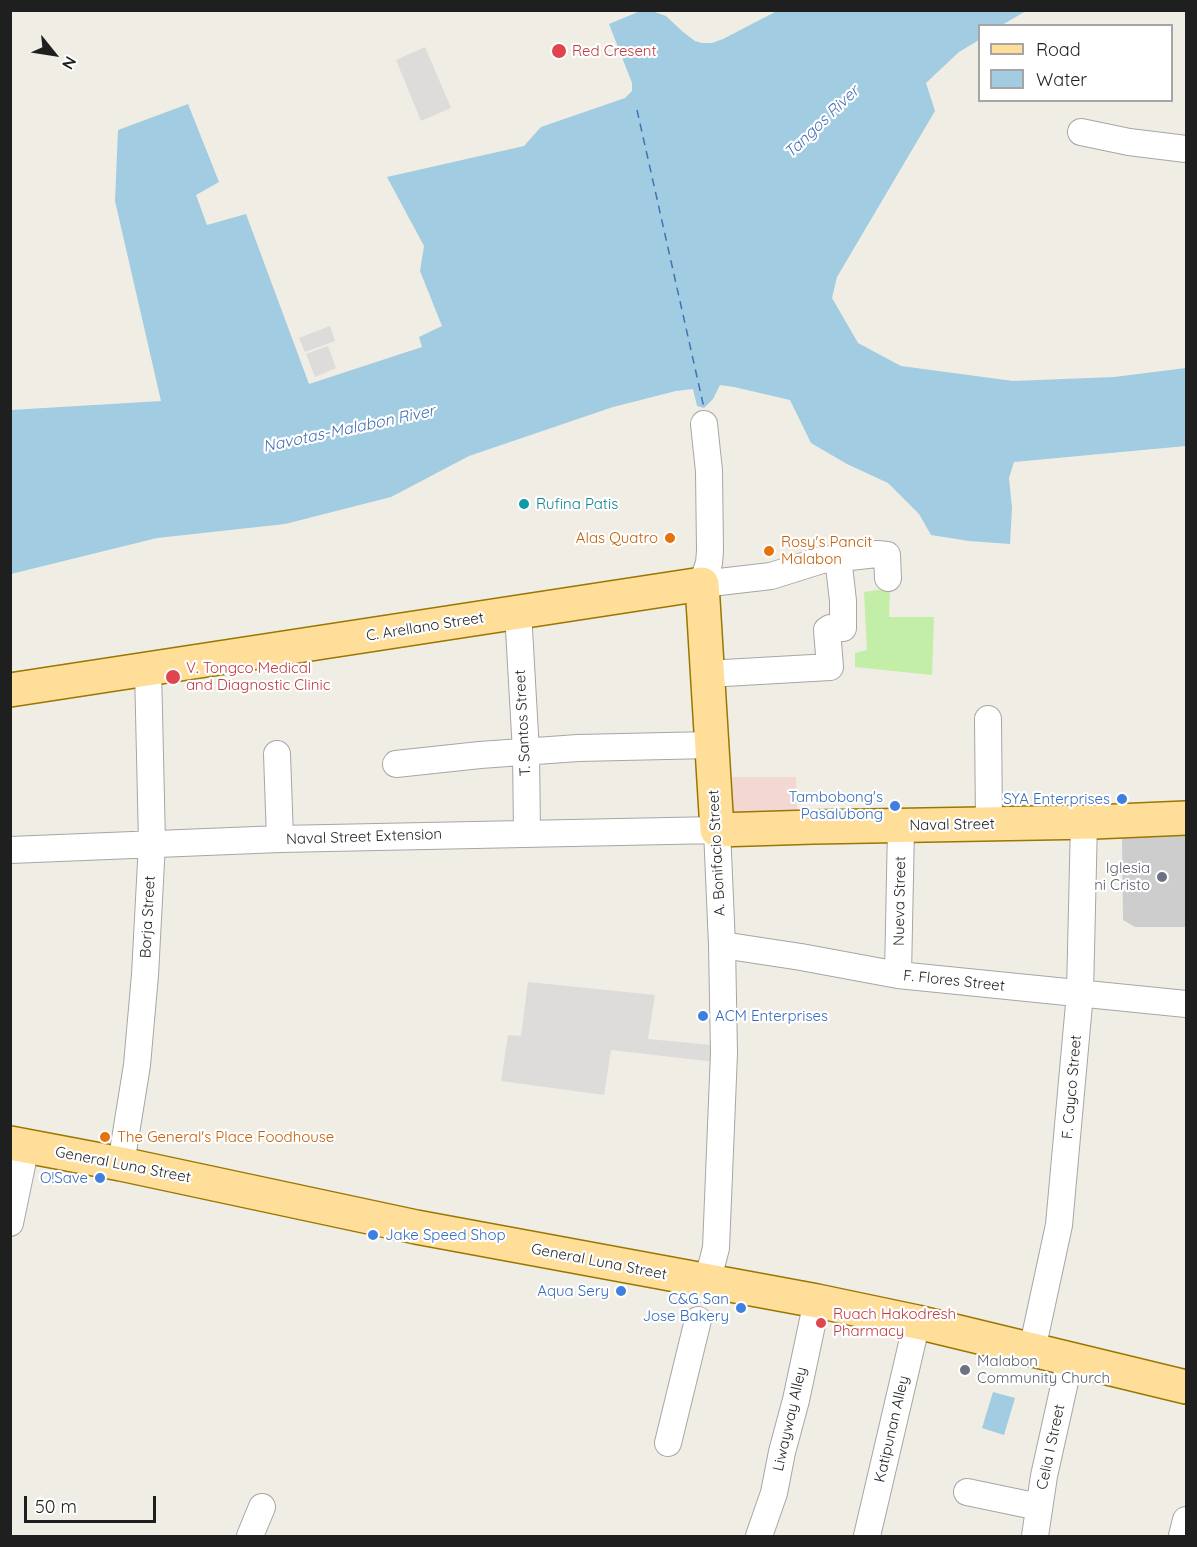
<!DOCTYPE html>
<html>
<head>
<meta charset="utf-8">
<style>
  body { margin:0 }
  #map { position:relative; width:1197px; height:1547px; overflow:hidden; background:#f0ede4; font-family:Quicksand,sans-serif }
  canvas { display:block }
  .frame { position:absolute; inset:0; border:12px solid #1f1f1f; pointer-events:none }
  .legend { position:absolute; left:978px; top:24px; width:195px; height:78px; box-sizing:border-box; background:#fff; border:2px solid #a5a5a5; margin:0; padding:8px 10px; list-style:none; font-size:18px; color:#1f1f1f }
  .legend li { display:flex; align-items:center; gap:12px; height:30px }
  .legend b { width:30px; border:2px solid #a5a5a5 }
  .north { position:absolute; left:24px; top:24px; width:60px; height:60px; -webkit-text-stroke:4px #fff; paint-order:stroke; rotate:120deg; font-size:16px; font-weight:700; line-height:24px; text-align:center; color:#1f1f1f }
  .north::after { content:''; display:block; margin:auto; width:21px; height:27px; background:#1f1f1f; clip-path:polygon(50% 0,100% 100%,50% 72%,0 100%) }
  .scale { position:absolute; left:24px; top:1496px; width:132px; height:27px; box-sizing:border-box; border:3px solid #1f1f1f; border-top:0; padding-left:8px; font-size:18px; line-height:21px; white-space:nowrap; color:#1f1f1f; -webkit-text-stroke:4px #fff; paint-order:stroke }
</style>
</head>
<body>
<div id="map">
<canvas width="1197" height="1547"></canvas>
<div class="frame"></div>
<ul class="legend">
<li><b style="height:8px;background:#ffde9a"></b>Road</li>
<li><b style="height:16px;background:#a1cce1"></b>Water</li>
</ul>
<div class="north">N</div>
<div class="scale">50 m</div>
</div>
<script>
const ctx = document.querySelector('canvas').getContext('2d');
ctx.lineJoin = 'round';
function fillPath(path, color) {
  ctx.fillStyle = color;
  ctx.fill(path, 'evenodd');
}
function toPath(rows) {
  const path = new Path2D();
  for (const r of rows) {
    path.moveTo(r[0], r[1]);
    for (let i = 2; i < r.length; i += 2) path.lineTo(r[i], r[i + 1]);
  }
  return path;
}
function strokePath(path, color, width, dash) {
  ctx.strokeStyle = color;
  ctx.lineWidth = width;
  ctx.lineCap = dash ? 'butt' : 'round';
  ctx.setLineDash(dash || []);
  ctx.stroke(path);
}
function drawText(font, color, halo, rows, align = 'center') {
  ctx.font = font + ' Quicksand,sans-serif';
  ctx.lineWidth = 4.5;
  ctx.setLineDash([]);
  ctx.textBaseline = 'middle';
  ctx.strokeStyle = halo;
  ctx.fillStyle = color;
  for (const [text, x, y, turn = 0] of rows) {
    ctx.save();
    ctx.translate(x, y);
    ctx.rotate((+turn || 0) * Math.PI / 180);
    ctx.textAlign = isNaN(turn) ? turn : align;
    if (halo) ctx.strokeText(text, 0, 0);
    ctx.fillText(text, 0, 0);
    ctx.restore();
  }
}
const residential = toPath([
  [425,47,451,108,421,121,396,60],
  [330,326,335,341,305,352,299,338],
  [328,346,336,368,315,377,306,354],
  [528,982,655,995,648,1039,712,1045,715,1062,611,1050,604,1095,501,1081,508,1035,521,1036]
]);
const commercial = toPath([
  [729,777,796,777,797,813,733,814]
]);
const religious = toPath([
  [1122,836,1186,836,1186,927,1135,927,1123,920]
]);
const grass = toPath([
  [890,588,889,617,934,617,932,675,855,667,855,653,867,650,864,592]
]);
const water = toPath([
  [652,11,666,16,683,32,695,41,702,43,712,43,723,39,777,11,1026,11,1002,25,980,26,979,40,959,52,926,83,935,111,837,277,832,298,858,343,901,366,1013,381,1114,377,1186,368,1186,446,1014,462,1009,478,1012,508,1010,544,969,541,931,535,919,514,888,483,847,464,811,443,790,400,734,387,720,385,713,399,704,408,697,406,693,389,676,391,613,407,469,456,391,497,285,524,157,538,11,574,11,410,161,401,115,201,118,130,188,104,219,182,196,195,207,225,246,214,309,384,422,347,419,337,442,326,420,271,424,246,387,177,524,146,541,127,625,98,632,91,632,83,609,24,638,12],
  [993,1392,1015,1398,1004,1435,982,1428]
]);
const ferry = toPath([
  [637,110,704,408]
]);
const minor = toPath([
  [1081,132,1129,142,1186,149],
  [704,424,709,471,710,551,709,563,702,584,771,576,822,560,877,554,887,555,888,578],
  [518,612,526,752,527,833],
  [707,674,830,667,827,630,830,628,843,628,843,601,838,557],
  [988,719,989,824],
  [277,754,280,839],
  [396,764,480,755,578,748,711,745],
  [10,850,280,839,717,830,722,945,724,1053,716,1248,705,1290],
  [722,945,801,957,898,975,1186,1004],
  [898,975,901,827],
  [121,1164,137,1065,145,975,152,843,148,669],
  [10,1223,26,1146],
  [1032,1350,1059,1225,1080,993,1084,822],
  [668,1443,698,1320],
  [967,1492,1039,1507],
  [250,1536,262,1507],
  [759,1536,774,1493,782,1452,796,1400,817,1301],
  [867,1536,917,1322],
  [1035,1536,1044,1476,1070,1359],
  [1182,1536,1186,1520]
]);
const major = toPath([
  [10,690,702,584,717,830,813,827,1094,822,1186,818],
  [10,1143,121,1164,416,1227,817,1301,917,1322,1186,1387]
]);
const markers = [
  [559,51,8,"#e0444e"],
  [524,504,6,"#0f9aa8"],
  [670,538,6,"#e8710a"],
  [769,551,6,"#e8710a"],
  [173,677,8,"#e0444e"],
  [1122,799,6,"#3f7fe0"],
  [895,806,6,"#3f7fe0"],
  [1162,877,6,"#6b7280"],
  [703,1016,6,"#3f7fe0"],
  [105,1137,6,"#e8710a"],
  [100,1178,6,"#3f7fe0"],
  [373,1235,6,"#3f7fe0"],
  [621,1291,6,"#3f7fe0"],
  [741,1308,6,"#3f7fe0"],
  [821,1323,6,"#e0444e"],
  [965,1370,6,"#6b7280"]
];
const healthNames = [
  ["Red Cresent",572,51],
  ["V. Tongco Medical",186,668],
  ["and Diagnostic Clinic",186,685],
  ["Ruach Hakodresh",833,1314],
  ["Pharmacy",833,1331]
];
const cultureNames = [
  ["Rufina Patis",536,504]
];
const foodNames = [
  ["Alas Quatro",658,538,"right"],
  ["Rosy's Pancit",781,542],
  ["Malabon",781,559],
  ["The General's Place Foodhouse",117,1137]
];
const streetNames = [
  ["C. Arellano Street",425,627,-9],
  ["T. Santos Street",523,723,-93],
  ["Naval Street",952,825,-1],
  ["Naval Street Extension",364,837,-2],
  ["A. Bonifacio Street",717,853,-93],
  ["Nueva Street",900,901,-89],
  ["Borja Street",148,917,-87],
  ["F. Flores Street",954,981,6],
  ["F. Cayco Street",1072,1087,-85],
  ["General Luna Street",123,1165,11],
  ["General Luna Street",599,1262,11],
  ["Liwayway Alley",790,1419,-77],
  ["Katipunan Alley",892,1429,-77],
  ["Celia I Street",1051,1447,-78]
];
const shopNames = [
  ["Tambobong's",883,797],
  ["Pasalubong",883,814],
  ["SYA Enterprises",1110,799],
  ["ACM Enterprises",715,1016,"left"],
  ["O!Save",88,1178],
  ["Jake Speed Shop",385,1235,"left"],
  ["Aqua Sery",609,1291],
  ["C&G San",729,1299],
  ["Jose Bakery",729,1316]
];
const worshipNames = [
  ["Iglesia",1150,868],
  ["ni Cristo",1150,885],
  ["Malabon",977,1361,"left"],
  ["Community Church",977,1378,"left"]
];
const waterNames = [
  ["Tangos River",822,122,-44],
  ["Navotas-Malabon River",349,429,-12]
];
fillPath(residential, '#dddcdb');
fillPath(commercial, '#f2d7d2');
fillPath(religious, '#cdcdcd');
fillPath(grass, '#c2eea7');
fillPath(water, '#a1cce1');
strokePath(ferry, '#4470b5', 1.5, [8, 6]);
strokePath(minor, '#a6a6a6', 28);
strokePath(major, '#970', 36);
strokePath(minor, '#fff', 26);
strokePath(major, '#ffde9a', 33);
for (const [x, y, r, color] of markers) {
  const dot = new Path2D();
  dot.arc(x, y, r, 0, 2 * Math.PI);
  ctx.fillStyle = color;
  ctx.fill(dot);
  strokePath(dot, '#fff', 2);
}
drawText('15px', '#be3a42', '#fff', healthNames, 'left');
drawText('15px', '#0d838f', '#fff', cultureNames, 'left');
drawText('15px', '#c56008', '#fff', foodNames, 'left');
drawText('15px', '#1f1f1f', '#fff', streetNames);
drawText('15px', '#366cbe', '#fff', shopNames, 'right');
drawText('15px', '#5b616d', '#fff', worshipNames, 'right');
drawText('italic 16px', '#4470b5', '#fff', waterNames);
</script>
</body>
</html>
